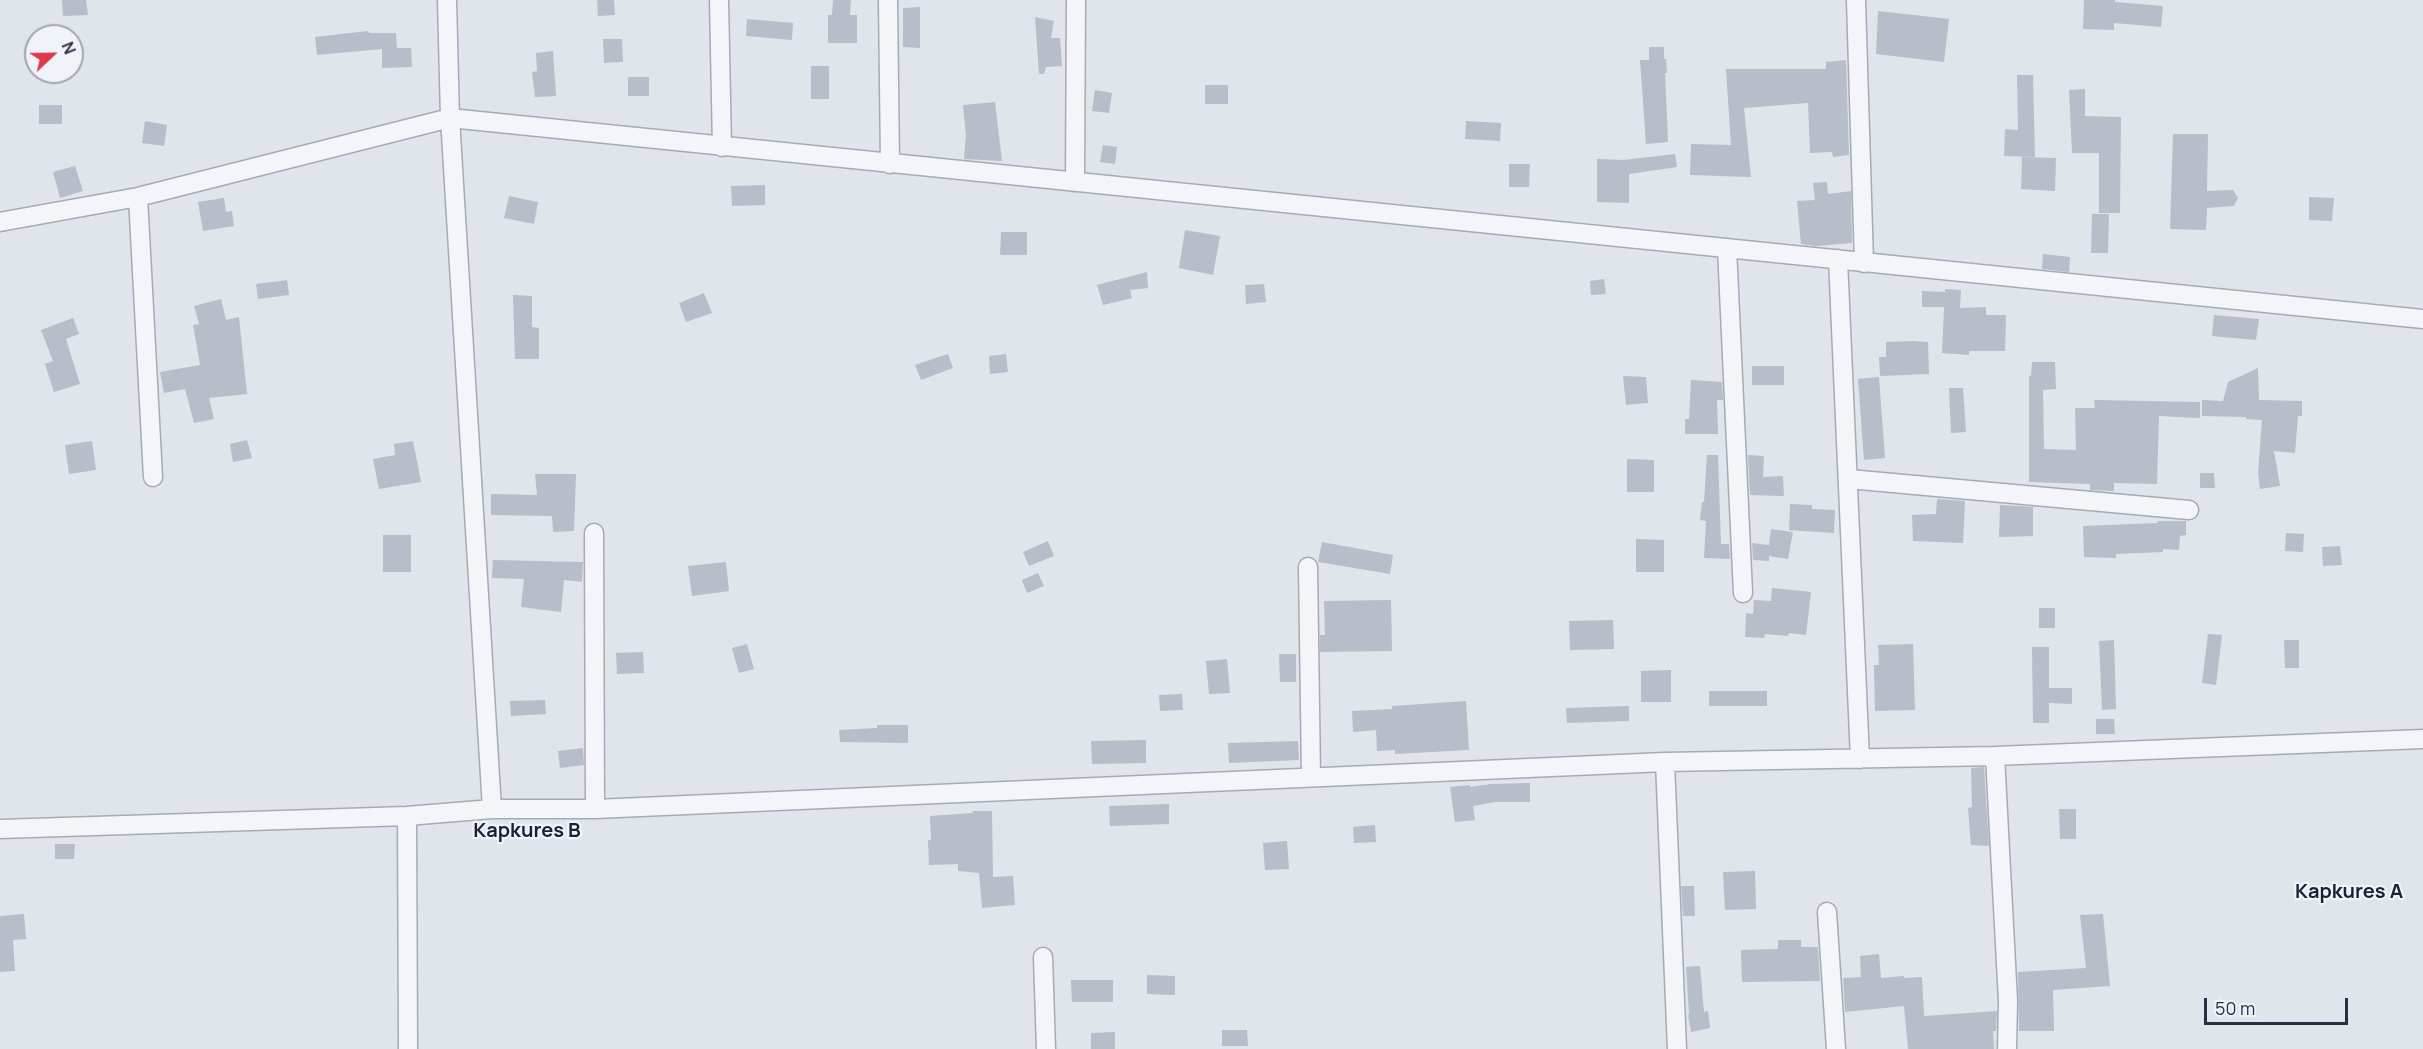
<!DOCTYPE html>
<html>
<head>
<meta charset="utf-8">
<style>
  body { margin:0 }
  #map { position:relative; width:2423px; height:1049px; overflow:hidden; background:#e0e4eb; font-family:Manrope,sans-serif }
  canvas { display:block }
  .north { position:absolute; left:24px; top:24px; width:60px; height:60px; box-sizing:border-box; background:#f0f3f8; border:2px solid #a0a5b0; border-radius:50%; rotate:68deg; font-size:16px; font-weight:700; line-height:24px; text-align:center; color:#273144 }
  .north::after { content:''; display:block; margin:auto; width:21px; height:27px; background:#dc394b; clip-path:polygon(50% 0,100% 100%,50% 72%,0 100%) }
  .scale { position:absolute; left:2204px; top:998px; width:144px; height:27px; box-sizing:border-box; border:3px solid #273144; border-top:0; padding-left:8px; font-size:18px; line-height:21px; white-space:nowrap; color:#273144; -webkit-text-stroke:4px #f0f3f8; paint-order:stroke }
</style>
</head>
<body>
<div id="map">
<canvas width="2423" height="1049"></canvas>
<div class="north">N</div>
<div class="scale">50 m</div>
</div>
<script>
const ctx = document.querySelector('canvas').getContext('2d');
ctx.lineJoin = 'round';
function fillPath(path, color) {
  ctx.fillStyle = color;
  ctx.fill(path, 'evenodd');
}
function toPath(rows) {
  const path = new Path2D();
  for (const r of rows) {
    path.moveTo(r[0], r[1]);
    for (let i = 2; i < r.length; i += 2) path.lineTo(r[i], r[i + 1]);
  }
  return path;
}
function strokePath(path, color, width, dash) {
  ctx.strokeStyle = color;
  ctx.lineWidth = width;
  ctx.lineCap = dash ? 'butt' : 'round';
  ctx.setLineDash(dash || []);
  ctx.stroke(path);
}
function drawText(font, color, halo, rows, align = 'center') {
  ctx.font = font + ' Manrope,sans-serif';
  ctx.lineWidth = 4.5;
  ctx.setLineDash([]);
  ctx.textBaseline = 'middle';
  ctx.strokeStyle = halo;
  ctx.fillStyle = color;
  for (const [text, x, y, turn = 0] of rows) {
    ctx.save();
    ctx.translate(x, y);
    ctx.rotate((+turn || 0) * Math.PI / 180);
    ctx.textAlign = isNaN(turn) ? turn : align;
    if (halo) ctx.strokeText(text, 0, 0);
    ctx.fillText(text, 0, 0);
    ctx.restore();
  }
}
const building = toPath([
  [62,0,86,0,88,15,63,16],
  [597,0,614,0,615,15,598,16],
  [833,0,851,0,850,15,857,15,857,43,828,43,828,15,832,15],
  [2084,0,2115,0,2115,2,2163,6,2161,27,2114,23,2114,30,2083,29],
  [920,7,920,48,903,47,903,8],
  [1878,11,1949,19,1944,62,1876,54],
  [1035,17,1054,21,1051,38,1060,38,1062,66,1046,67,1044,74,1039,74],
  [747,19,793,23,792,40,746,36],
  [368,31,369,33,396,33,397,48,411,48,412,67,382,68,382,49,317,55,315,37],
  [603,39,622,39,623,62,604,63],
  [1649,47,1664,47,1664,59,1666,59,1667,73,1665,73,1668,142,1646,144,1640,60,1649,60],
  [553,51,556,96,535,97,532,72,537,71,536,53],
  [1846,60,1849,155,1833,157,1832,152,1810,153,1808,103,1744,108,1751,177,1690,175,1691,144,1731,145,1726,69,1826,69,1826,62],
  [811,66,829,66,829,99,811,99],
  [2017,75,2033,75,2035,157,2004,156,2005,129,2018,130],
  [628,77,649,77,649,96,628,96],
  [1205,85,1228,85,1228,104,1205,104],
  [2085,89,2085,116,2121,117,2120,213,2099,213,2099,153,2072,153,2069,90],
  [1095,90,1112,93,1109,113,1092,111],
  [995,102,1002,161,964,159,966,135,963,105],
  [39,105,62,105,62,124,39,124],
  [145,121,167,125,164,146,142,143],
  [1466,121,1501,123,1500,141,1465,139],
  [2173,134,2208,134,2207,191,2233,190,2238,198,2234,206,2207,208,2206,230,2170,229],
  [1103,145,1117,147,1115,164,1100,162],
  [1675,154,1677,167,1629,174,1629,203,1597,202,1597,159,1623,160],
  [2022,157,2056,158,2055,191,2021,189],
  [1509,164,1530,164,1529,187,1509,187],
  [75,166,83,191,60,198,53,172],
  [1827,182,1828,194,1851,191,1852,243,1816,246,1801,244,1797,201,1815,200,1813,183],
  [765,185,765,205,732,206,731,186],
  [509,196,538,202,534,224,504,218],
  [2309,197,2334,198,2332,221,2309,220],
  [224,198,226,212,232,211,234,226,203,231,198,202],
  [2092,214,2109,214,2108,253,2091,253],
  [1185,230,1220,236,1213,275,1179,268],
  [1001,232,1027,232,1027,255,1000,255],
  [2043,254,2070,257,2069,272,2042,269],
  [1147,272,1148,288,1130,290,1132,298,1103,305,1097,285],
  [1604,279,1606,294,1591,295,1590,281],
  [287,280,289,295,258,299,256,284],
  [1264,284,1266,302,1246,304,1245,285],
  [1945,289,1961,290,1960,308,1986,307,1986,315,2006,315,2005,351,1969,351,1969,355,1942,353,1944,307,1922,307,1922,291,1945,292],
  [704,293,712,313,686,322,679,303],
  [513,295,532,296,532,327,539,328,539,359,515,359],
  [221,299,226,320,239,317,247,394,209,398,214,419,194,423,185,389,164,393,160,372,200,365,193,325,199,324,194,306],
  [2214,315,2259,319,2256,340,2212,336],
  [73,318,79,334,66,339,80,384,54,392,45,364,53,361,41,330],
  [1913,341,1928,342,1929,374,1880,376,1879,357,1886,357,1886,342],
  [948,354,953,368,921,380,915,365],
  [1006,354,1008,372,990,374,989,356],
  [2032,362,2055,362,2056,389,2043,390,2044,449,2076,450,2075,408,2095,408,2094,400,2200,402,2200,418,2159,416,2157,484,2114,483,2114,491,2090,490,2090,484,2029,482,2029,376,2031,376],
  [1752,366,1784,366,1784,385,1752,385],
  [2258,368,2259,400,2302,401,2302,416,2298,416,2295,453,2274,451,2280,486,2260,489,2258,473,2262,420,2246,419,2246,417,2202,416,2202,400,2223,401,2228,382],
  [1623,376,1646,377,1648,403,1626,405],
  [1879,377,1885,458,1864,460,1858,379],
  [1691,380,1722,382,1723,400,1717,400,1718,434,1685,434,1685,419,1689,419],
  [1949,388,1963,388,1966,432,1951,433],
  [247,440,252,458,233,462,230,444],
  [92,441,96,470,69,474,65,445],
  [413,441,421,482,379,489,373,459,395,455,394,444],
  [1707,455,1718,455,1721,544,1729,544,1730,559,1704,558,1706,521,1700,520,1702,502,1704,502],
  [1748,455,1764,456,1763,477,1783,476,1784,496,1750,495],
  [1627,459,1654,460,1654,492,1627,492],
  [2200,473,2214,473,2215,488,2200,488],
  [535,474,576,474,574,531,553,532,552,516,491,515,491,494,537,495],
  [1937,499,1965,501,1963,543,1913,541,1912,515,1936,514],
  [1790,504,1812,505,1812,509,1835,510,1834,533,1789,530],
  [2000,505,2033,507,2033,536,1999,537],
  [2157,521,2186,521,2186,535,2180,536,2179,550,2163,549,2163,552,2116,554,2116,558,2084,557,2083,526,2158,523],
  [1771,529,1793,532,1788,559,1769,556,1769,561,1753,560,1752,543,1769,545],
  [2286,533,2304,534,2303,552,2285,551],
  [383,535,411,535,411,572,383,572],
  [1636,539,1664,540,1664,572,1636,572],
  [1048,541,1054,556,1029,566,1023,552],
  [1322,542,1393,555,1390,574,1318,562],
  [2340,546,2342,565,2323,566,2322,547],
  [493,560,583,562,582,582,564,580,561,612,521,607,524,579,492,578],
  [726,562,729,591,692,596,688,566],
  [1038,573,1044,586,1027,593,1022,580],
  [1772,588,1811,592,1806,635,1789,633,1788,636,1765,634,1764,638,1745,637,1746,613,1753,614,1754,600,1771,601],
  [1391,600,1392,651,1320,652,1320,635,1325,635,1324,601],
  [2039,608,2055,608,2055,628,2039,628],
  [1613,620,1614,649,1570,650,1569,621],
  [2208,634,2222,635,2216,685,2202,683],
  [2114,640,2116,709,2102,710,2099,641],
  [2284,640,2299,640,2299,668,2285,668],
  [747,644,754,669,739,673,732,648],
  [1913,644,1915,710,1875,711,1874,665,1879,665,1878,645],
  [2032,647,2049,647,2049,688,2072,688,2072,704,2049,703,2049,723,2033,723],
  [643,652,644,673,617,674,616,653],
  [1279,654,1296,654,1296,682,1280,682],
  [1227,659,1230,693,1209,694,1206,661],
  [1671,670,1671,702,1641,702,1641,671],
  [1709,691,1767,691,1767,706,1709,706],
  [1182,694,1183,710,1160,711,1159,695],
  [545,700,546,714,511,716,510,701],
  [1466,701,1469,750,1395,754,1395,750,1377,751,1376,730,1353,732,1352,711,1392,709,1392,706],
  [1629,706,1629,721,1567,723,1566,708],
  [2096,719,2114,719,2115,734,2096,734],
  [877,725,908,725,908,743,840,742,839,730,877,728],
  [1146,740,1146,763,1092,764,1091,741],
  [1298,741,1299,760,1229,763,1228,743],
  [583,748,584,765,560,768,558,751],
  [1984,767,1989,846,1971,845,1968,808,1972,807,1971,768],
  [1530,783,1530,802,1496,802,1473,806,1475,820,1455,822,1450,787,1470,785,1470,787,1491,784],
  [1169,804,1169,824,1110,826,1109,806],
  [2059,809,2076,809,2076,839,2060,839],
  [973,811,992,811,993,877,1013,876,1015,905,982,908,979,873,958,871,958,864,929,865,928,840,931,840,930,816,973,813],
  [1375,825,1376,842,1354,843,1353,827],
  [1287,841,1289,869,1265,870,1263,843],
  [55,844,75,844,74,859,55,859],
  [1755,871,1756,909,1725,910,1723,872],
  [1681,886,1694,886,1695,916,1683,916],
  [24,914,26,939,13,940,15,971,0,972,0,916],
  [2103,914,2110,986,2053,990,2054,1031,2019,1031,2018,972,2086,968,2080,915],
  [1778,940,1801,940,1801,947,1818,947,1820,981,1742,982,1741,950,1778,949],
  [1879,954,1881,978,1904,976,1904,978,1922,977,1924,1016,1997,1011,1996,1031,1993,1031,1994,1049,1908,1049,1904,1006,1845,1012,1843,978,1861,977,1860,956],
  [1700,966,1704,1012,1708,1011,1710,1028,1691,1032,1688,1015,1689,1014,1686,967],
  [1147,975,1175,976,1175,995,1147,994],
  [1071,980,1113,980,1113,1002,1072,1002],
  [1222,1030,1247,1030,1248,1046,1222,1046],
  [1115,1032,1115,1049,1091,1049,1091,1033]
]);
const street = toPath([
  [447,0,450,118,492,809],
  [719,0,722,147],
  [888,0,890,164],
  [1856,0,1864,263],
  [1075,182,1076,0],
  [138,197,153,477],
  [0,222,138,197,450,118,2423,319],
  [1727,248,1743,593],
  [1838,259,1860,759],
  [1849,479,2189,510],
  [594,533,595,809],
  [1308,567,1311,777],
  [1995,756,2008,1001,2007,1049],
  [1665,762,1677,1049],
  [407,816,408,1049],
  [0,829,407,816,492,809,595,809,1665,762,1995,756,2423,739],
  [1827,912,1836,1049],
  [1043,957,1046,1049]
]);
const quarterNames = [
  ["Kapkures B",527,831],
  ["Kapkures A",2349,892]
];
fillPath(building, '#b7bdc9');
strokePath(street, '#a5abb6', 21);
strokePath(street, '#f4f5f8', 18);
drawText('bold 20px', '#192235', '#f0f3f8', quarterNames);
</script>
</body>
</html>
